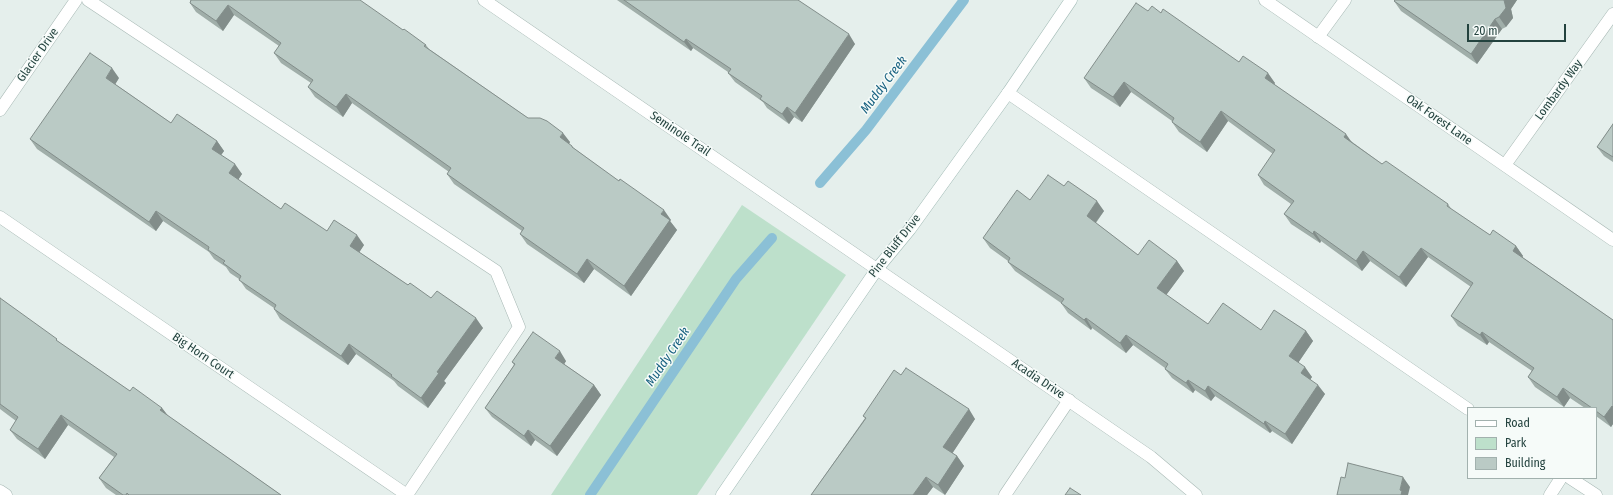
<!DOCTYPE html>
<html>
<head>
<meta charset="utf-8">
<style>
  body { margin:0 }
  #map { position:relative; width:1613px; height:495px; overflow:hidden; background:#e5efec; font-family:"Fira Sans Condensed",sans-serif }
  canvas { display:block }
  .legend { position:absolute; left:1467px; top:407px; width:130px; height:72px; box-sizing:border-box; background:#f6fbf9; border:1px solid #a2b1ae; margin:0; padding:5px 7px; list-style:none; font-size:12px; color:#23423e }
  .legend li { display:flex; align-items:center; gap:8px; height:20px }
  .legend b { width:20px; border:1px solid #a2b1ae }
  .scale { position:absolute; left:1467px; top:24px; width:99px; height:18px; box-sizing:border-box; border:2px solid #23423e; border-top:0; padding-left:5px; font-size:12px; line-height:14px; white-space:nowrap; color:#23423e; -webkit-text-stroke:3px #f6fbf9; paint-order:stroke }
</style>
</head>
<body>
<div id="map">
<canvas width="1613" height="495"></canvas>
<ul class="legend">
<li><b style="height:5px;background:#fff"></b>Road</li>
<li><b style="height:11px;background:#bde0cb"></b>Park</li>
<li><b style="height:11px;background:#bacac5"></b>Building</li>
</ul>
<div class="scale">20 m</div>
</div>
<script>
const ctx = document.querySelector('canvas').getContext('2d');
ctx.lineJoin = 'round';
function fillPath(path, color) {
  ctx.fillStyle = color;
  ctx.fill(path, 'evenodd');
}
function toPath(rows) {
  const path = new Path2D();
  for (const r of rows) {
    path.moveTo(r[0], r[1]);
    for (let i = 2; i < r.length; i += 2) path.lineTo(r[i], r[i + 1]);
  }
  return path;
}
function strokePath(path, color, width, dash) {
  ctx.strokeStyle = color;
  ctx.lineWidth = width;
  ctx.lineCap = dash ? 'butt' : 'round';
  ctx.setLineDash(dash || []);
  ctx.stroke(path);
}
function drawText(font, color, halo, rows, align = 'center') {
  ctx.font = font + ' "Fira Sans Condensed",sans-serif';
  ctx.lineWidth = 3;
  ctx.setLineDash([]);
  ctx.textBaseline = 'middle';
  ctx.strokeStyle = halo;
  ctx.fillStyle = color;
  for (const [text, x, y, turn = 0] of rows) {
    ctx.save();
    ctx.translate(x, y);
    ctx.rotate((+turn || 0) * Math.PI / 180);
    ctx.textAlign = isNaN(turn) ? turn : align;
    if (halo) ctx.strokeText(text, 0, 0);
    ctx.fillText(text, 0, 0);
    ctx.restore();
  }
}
const green = toPath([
  [742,205,846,275,697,495,551,495]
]);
const stream = toPath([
  [820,183,866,130,964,0],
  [590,495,736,279,772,238]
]);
const lane = toPath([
  [88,0,496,271,519,327,407,495],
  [1318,37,1345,0],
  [1008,93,1468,409],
  [1570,478,1596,495],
  [0,491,6,495],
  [1005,495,1069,400],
  [1550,495,1561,478]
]);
const street = toPath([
  [484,0,1151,457,1196,495],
  [1265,0,1613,240],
  [0,110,76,0],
  [1505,165,1613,14],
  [0,217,407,495]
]);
const secondary = toPath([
  [722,495,877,269,910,229,1008,93,1071,0]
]);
const wall = toPath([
  [191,0,403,30,426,45,429,49,528,118,570,142,569,144,575,149,671,220,670,221,677,230,631,296,594,269,584,283,527,244,520,234,522,231,454,184,447,174,449,172,352,103,343,117,315,97,308,87,311,83,281,63,274,53,279,46,234,15,223,31,196,12,190,3],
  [617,0,798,0,855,44,802,122,794,117,789,124,767,108,763,102,735,82,728,73,728,72,693,48,691,51],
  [1395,0,1517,0,1511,9,1513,18,1506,27,1502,29,1477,64,1401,11,1394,1],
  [1148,11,1239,62,1275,83,1274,84,1382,164,1448,204,1452,210,1490,235,1516,246,1523,256,1522,257,1613,320,1613,424,1611,427,1596,416,1596,408,1585,408,1570,398,1564,407,1535,387,1528,377,1532,371,1489,342,1487,345,1458,326,1451,316,1471,287,1428,257,1406,287,1370,261,1362,271,1321,241,1320,243,1291,224,1284,214,1291,204,1264,185,1258,175,1273,154,1228,121,1207,152,1179,132,1172,122,1172,121,1131,92,1120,107,1091,88,1084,78],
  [119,78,115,84,171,123,217,141,224,151,221,155,242,174,238,180,281,209,327,231,364,245,359,252,408,285,483,328,444,381,446,383,428,408,398,386,394,381,356,354,348,365,280,319,274,309,274,308,246,289,239,279,230,273,226,267,214,259,209,252,163,221,156,231,37,149,30,139],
  [1613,124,1613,162,1604,156,1597,147],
  [1064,186,1104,211,1096,223,1138,255,1177,261,1184,271,1166,295,1208,324,1261,330,1306,331,1313,341,1298,363,1312,377,1310,379,1325,394,1292,444,1272,431,1270,433,1215,396,1211,401,1195,390,1193,393,1172,378,1165,369,1165,368,1133,345,1126,353,1092,328,1091,330,1068,313,1061,303,1015,271,1008,262,1008,261,990,248,983,238,1030,200],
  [0,298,60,343,130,391,162,408,168,416,281,495,116,495,106,488,99,478,114,457,68,425,45,459,17,439,10,430,16,421,0,409],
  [566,361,564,364,594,385,601,395,557,456,535,440,531,446,492,417,485,408,514,365,512,362],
  [901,375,975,419,952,453,957,456,964,466,945,495,933,487,927,495,811,495,865,418,863,416]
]);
const shadedWall = toPath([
  [1504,0,1517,0,1511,9,1513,18,1506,27,1499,17],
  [228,5,234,15,223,31,216,21],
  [1495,19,1502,29,1477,64,1471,54],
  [849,34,855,44,802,122,795,113],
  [686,39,693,48,691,51,684,42],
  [112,68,119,78,113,88,106,78],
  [1268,73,1275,83,1272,88,1265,78],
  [1124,82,1131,92,1120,107,1113,97],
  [346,94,352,103,343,117,336,107],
  [787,107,794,117,789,124,782,114],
  [1221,111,1228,121,1207,152,1200,142],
  [563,133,570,142,567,147,560,137],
  [1346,134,1353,144,1344,137],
  [217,141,224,151,219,158,212,149],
  [235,164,242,174,236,183,229,173],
  [1097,201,1104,211,1093,226,1087,216],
  [664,210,671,220,670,221,677,230,631,296,624,286,661,214],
  [156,211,163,221,156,231,149,222],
  [1314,231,1321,241,1320,243,1313,234],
  [357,235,364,245,357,256,350,246],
  [1516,246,1523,256,1520,261,1513,251],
  [1421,248,1428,257,1406,287,1399,277],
  [1363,251,1370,261,1362,271,1356,261],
  [587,259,594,269,584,283,577,274],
  [1177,261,1184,271,1164,298,1157,288],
  [476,318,483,328,444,381,446,383,428,408,421,398,437,372],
  [1086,318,1092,328,1091,330,1084,320],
  [1306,331,1313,341,1296,366,1289,356],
  [1482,332,1489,342,1487,345,1480,335],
  [1126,335,1133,345,1126,353,1120,343],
  [349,344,356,354,348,365,341,356],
  [560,351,566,361,562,368,555,358],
  [1305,367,1312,377,1308,383,1301,373],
  [1188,380,1195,390,1193,393,1186,383],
  [594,385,601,395,557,456,550,446],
  [1318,385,1325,394,1292,444,1285,434],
  [1208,386,1215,396,1211,401,1205,391],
  [1563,388,1570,398,1564,407,1557,397],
  [1612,406,1613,407,1613,424,1611,427,1604,417],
  [162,408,169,417,160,410],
  [969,409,975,419,950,457,943,447],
  [61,415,68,425,45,459,38,449],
  [1265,421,1272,431,1270,433,1264,424],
  [528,430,535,440,531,446,524,436],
  [957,456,964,466,945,495,938,485],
  [926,477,933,487,927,495,913,495],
  [1403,477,1410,487,1408,495,1401,495,1400,490]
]);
const building = toPath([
  [191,0,360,0,403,30,404,29,426,45,424,46,528,118,540,118,547,121,563,133,560,137,572,146,572,147,619,181,620,179,664,210,661,214,670,220,624,286,587,259,577,274,520,234,524,228,447,174,451,168,346,94,336,107,308,87,313,80,274,53,281,43,228,5,216,21,190,3,191,0],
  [624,0,798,0,849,34,795,113,787,107,782,114,760,99,762,96,728,73,731,69,686,39,684,42,624,0],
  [1395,0,1504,0,1506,8,1499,17,1495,19,1471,54,1394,1,1395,0],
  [1136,3,1148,11,1152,6,1161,13,1163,9,1239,62,1243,56,1268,73,1265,78,1346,134,1344,137,1382,164,1386,161,1448,204,1447,206,1490,235,1493,230,1516,246,1513,251,1613,320,1613,407,1612,406,1604,417,1596,411,1596,408,1592,408,1563,388,1557,397,1528,377,1534,368,1482,332,1480,335,1451,316,1473,283,1421,248,1399,277,1363,251,1356,261,1314,231,1313,234,1284,214,1294,201,1258,175,1275,150,1221,111,1200,142,1172,122,1174,118,1124,82,1113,97,1084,78,1136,3],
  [90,53,112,68,106,78,171,123,177,114,217,141,212,149,235,164,229,173,281,209,285,203,327,231,334,220,357,235,350,246,408,285,410,283,431,298,437,291,476,318,437,372,439,373,421,398,391,376,392,375,349,344,341,356,274,309,276,305,239,280,241,276,223,263,225,261,208,250,209,247,156,211,149,222,30,139,90,53],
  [1613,124,1613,157,1597,147,1613,124],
  [1048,175,1064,186,1068,181,1097,201,1087,216,1138,255,1149,240,1177,261,1157,288,1208,324,1223,303,1261,330,1274,310,1306,331,1289,356,1305,367,1301,373,1318,385,1285,434,1265,421,1264,424,1208,386,1205,391,1188,380,1186,383,1165,369,1168,364,1126,335,1120,343,1086,318,1084,320,1061,303,1064,299,1008,262,1010,258,983,238,1017,190,1030,200,1048,175],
  [0,298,57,339,56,340,130,391,133,387,162,408,160,410,281,495,129,495,127,493,126,495,123,495,99,478,117,454,61,415,38,449,10,430,18,417,0,404,0,298],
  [533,332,560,351,555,358,594,385,550,446,528,430,524,436,485,408,515,364,512,362,533,332],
  [906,368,969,409,943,447,957,456,938,485,926,477,913,495,811,495,866,418,863,416,894,370,901,375,906,368],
  [1348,463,1403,477,1400,490,1402,491,1401,495,1337,495,1341,477,1345,478,1348,463],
  [1070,488,1081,495,1065,495,1070,488]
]);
const streetNames = [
  ["Glacier Drive",38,55,-55],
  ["Lombardy Way",1559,90,-54],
  ["Oak Forest Lane",1439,120,35],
  ["Seminole Trail",680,134,34],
  ["Pine Bluff Drive",895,246,-52],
  ["Big Horn Court",203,356,34],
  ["Acadia Drive",1038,379,34]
];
const waterNames = [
  ["Muddy Creek",884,85,-53],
  ["Muddy Creek",668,357,-56]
];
fillPath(green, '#bde0cb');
strokePath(stream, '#8bc0d6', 10);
strokePath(lane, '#a7b8b4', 13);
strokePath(street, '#a7b8b4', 13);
strokePath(secondary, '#a2bbb6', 13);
strokePath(lane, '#fff', 12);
strokePath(street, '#fff', 12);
strokePath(secondary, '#fff', 12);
fillPath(wall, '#a0aea9');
fillPath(shadedWall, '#828d8a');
fillPath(building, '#bacac5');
strokePath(building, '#828d8a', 1);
drawText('12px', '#23423e', '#f6fbf9', streetNames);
drawText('italic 13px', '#196281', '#f6fbf9', waterNames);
</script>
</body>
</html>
